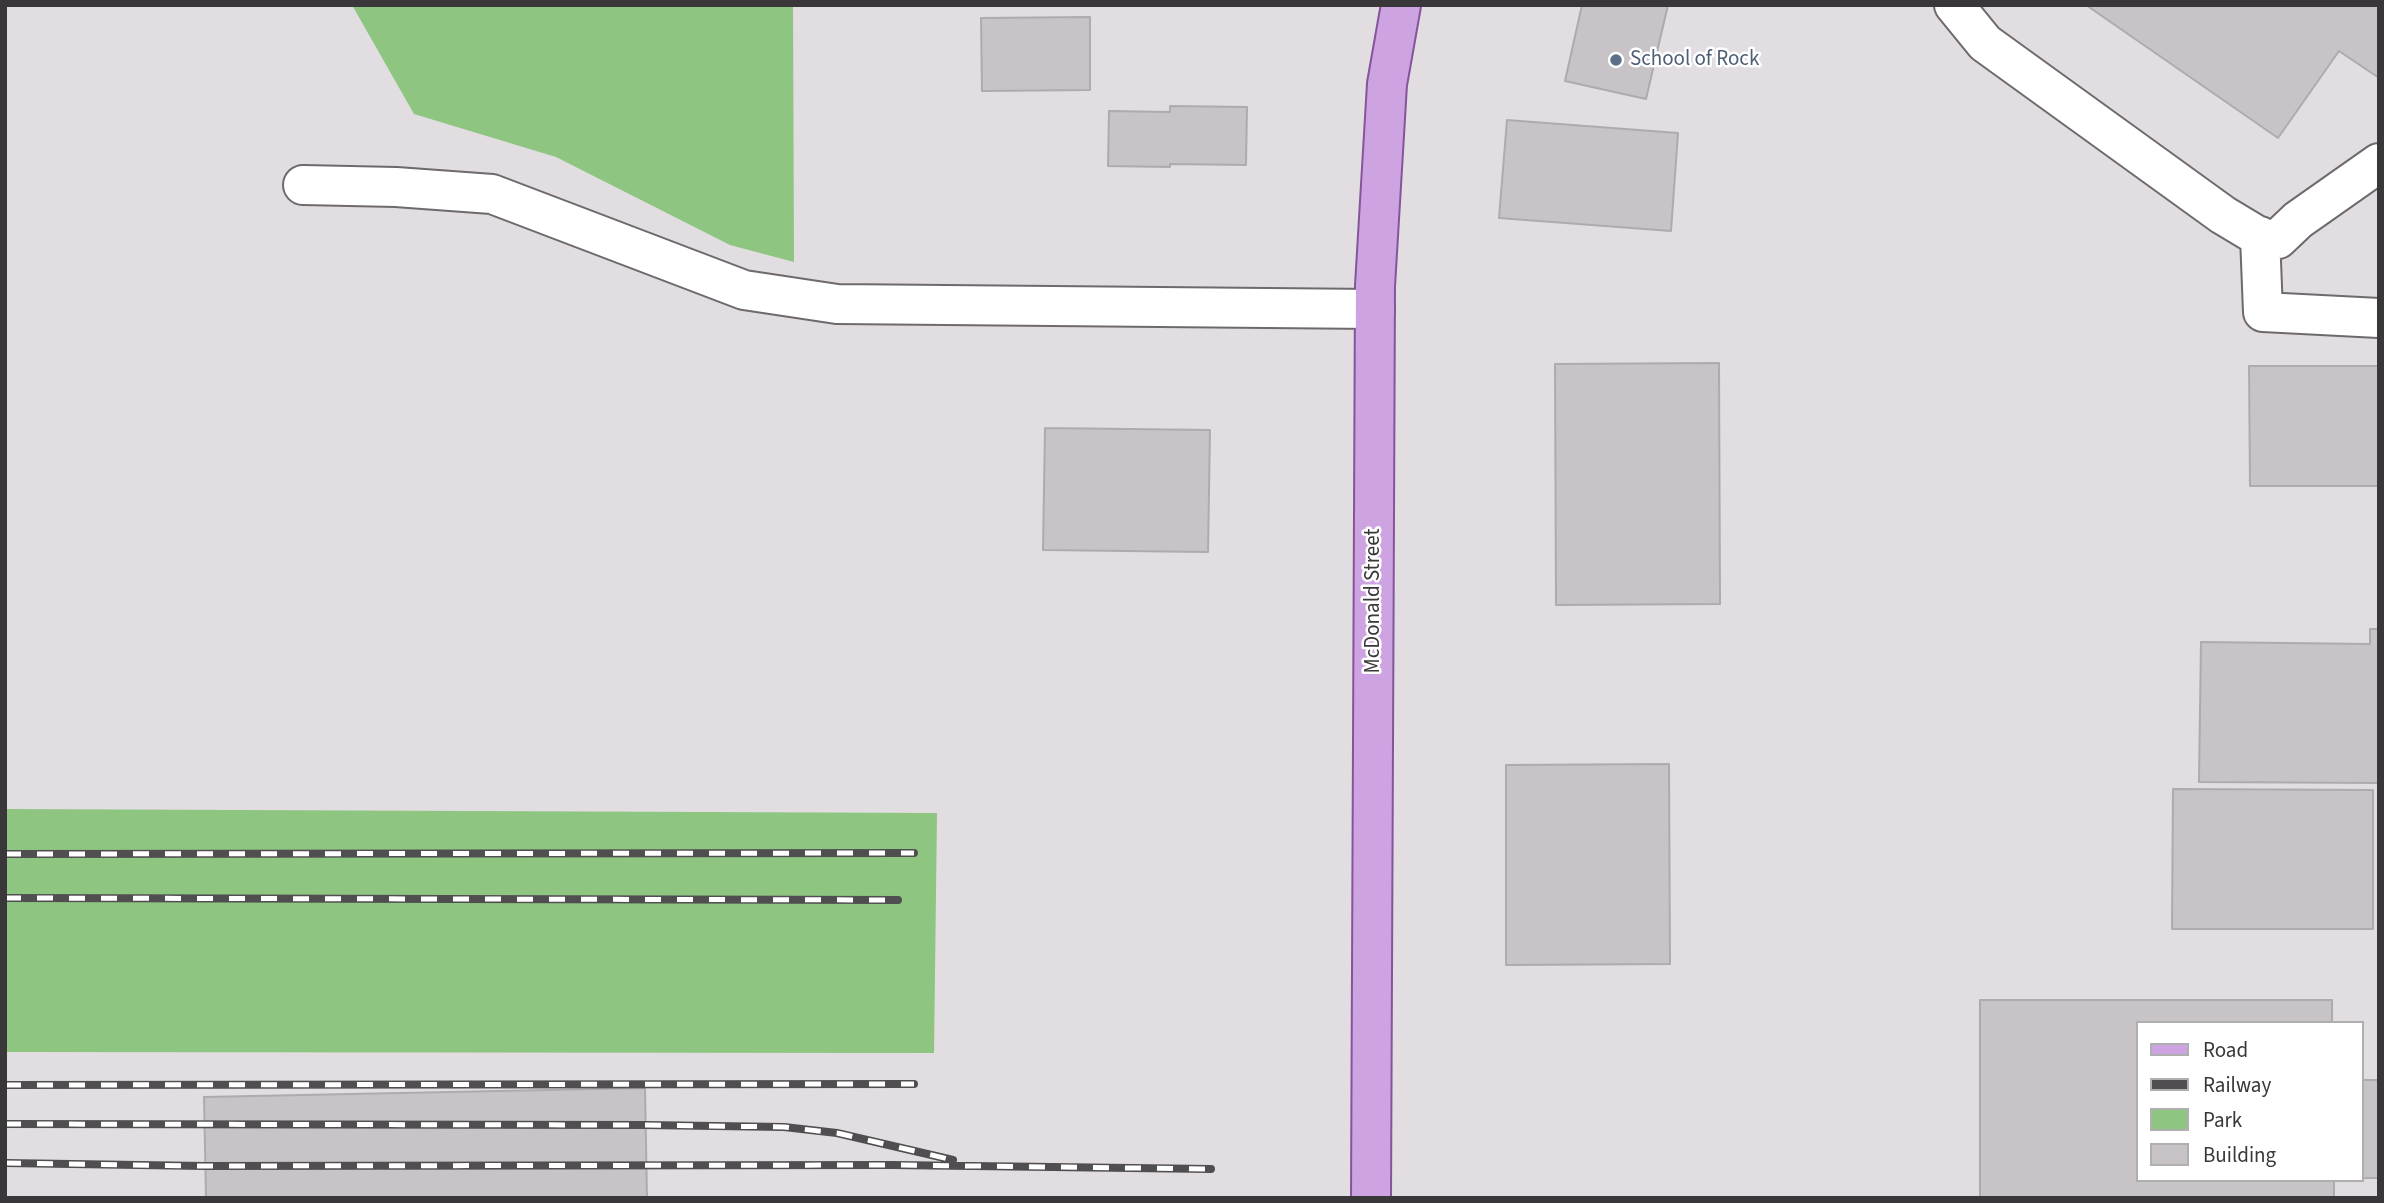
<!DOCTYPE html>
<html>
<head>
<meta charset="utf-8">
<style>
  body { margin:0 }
  #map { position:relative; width:2384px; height:1203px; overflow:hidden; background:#e1dde0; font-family:"Source Sans 3",sans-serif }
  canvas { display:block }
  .frame { position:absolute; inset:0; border:7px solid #393739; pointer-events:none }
  .legend { position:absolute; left:2136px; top:1021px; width:228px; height:161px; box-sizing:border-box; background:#fff; border:2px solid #b0afb0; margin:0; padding:9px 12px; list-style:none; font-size:21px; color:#393739 }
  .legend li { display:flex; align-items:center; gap:14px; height:35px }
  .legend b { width:35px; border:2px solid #b0afb0 }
</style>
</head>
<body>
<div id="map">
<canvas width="2384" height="1203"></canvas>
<div class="frame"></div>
<ul class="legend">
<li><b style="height:9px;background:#cea3e2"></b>Road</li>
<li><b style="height:9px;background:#504e50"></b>Railway</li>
<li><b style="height:19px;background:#8ec581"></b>Park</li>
<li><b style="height:19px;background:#c7c3c7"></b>Building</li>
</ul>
</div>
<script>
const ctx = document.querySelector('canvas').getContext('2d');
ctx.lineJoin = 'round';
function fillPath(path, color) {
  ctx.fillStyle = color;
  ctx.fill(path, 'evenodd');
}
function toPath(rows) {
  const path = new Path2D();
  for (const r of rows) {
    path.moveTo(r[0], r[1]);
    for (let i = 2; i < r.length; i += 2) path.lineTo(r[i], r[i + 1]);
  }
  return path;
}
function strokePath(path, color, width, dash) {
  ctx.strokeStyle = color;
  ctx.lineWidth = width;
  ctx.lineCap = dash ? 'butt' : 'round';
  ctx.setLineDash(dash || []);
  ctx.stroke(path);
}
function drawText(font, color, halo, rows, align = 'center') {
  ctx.font = font + ' "Source Sans 3",sans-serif';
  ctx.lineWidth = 5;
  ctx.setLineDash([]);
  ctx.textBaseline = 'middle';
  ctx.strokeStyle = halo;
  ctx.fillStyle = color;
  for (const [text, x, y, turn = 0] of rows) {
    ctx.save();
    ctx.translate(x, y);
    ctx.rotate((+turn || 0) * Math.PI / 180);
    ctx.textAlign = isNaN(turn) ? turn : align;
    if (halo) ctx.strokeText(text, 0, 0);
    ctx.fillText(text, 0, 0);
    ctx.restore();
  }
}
const green = toPath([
  [352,5,793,5,794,262,730,245,556,157,414,114],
  [5,809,937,813,934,1053,5,1052]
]);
const building = toPath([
  [1582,5,1668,5,1646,99,1565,81,1582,5],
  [2086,5,2379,5,2379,78,2339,51,2278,138,2086,5],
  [1090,17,1090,90,982,91,981,18,1090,17],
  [1170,106,1247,107,1246,165,1170,164,1170,167,1108,166,1109,111,1170,112,1170,106],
  [1507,120,1678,133,1671,231,1499,218,1507,120],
  [1719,363,1720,604,1556,605,1555,364,1719,363],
  [2249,366,2379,366,2379,486,2250,486,2249,366],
  [1045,428,1210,430,1208,552,1043,550,1045,428],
  [2370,629,2379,629,2379,783,2199,782,2201,642,2370,644,2370,629],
  [1669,764,1670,964,1506,965,1506,765,1669,764],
  [2173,789,2373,790,2373,929,2172,929,2173,789],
  [1980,1000,2332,1000,2332,1023,2137,1023,2137,1180,2334,1180,2334,1198,1980,1198,1980,1000],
  [2361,1080,2379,1080,2379,1178,2361,1178,2361,1080],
  [645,1088,647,1198,206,1198,204,1097,645,1088]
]);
const minor = toPath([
  [1954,5,1985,43,2223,215,2263,239,2278,239,2298,220,2379,163],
  [303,185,396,187,492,194,744,290,837,304,1375,309],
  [2260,236,2263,312,2379,318]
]);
const major = toPath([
  [1371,1198,1375,286,1387,84,1401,5]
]);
const rail = toPath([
  [5,854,914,853],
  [5,898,898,900],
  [5,1085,914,1084],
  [5,1124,645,1125,784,1127,837,1133,953,1160],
  [5,1163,205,1166,892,1165,1211,1169]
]);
const markers = [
  [1616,60,7,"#5c6f8a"]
];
const serviceNames = [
  ["School of Rock",1630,60]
];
const streetNames = [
  ["McDonald Street",1374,601,-90]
];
fillPath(green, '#8ec581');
fillPath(building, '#c7c3c7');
strokePath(building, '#aeaaae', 2);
strokePath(minor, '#6d696d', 42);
strokePath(major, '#84559a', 42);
strokePath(minor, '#fff', 38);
strokePath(major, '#cea3e2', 38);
strokePath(rail, '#504e50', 8);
strokePath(rail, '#fff', 5, [16]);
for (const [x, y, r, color] of markers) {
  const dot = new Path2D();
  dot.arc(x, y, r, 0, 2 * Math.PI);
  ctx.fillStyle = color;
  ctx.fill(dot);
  strokePath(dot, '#fff', 2.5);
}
drawText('21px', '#4e5e75', '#fff', serviceNames, 'left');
drawText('21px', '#393739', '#fff', streetNames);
</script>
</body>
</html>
